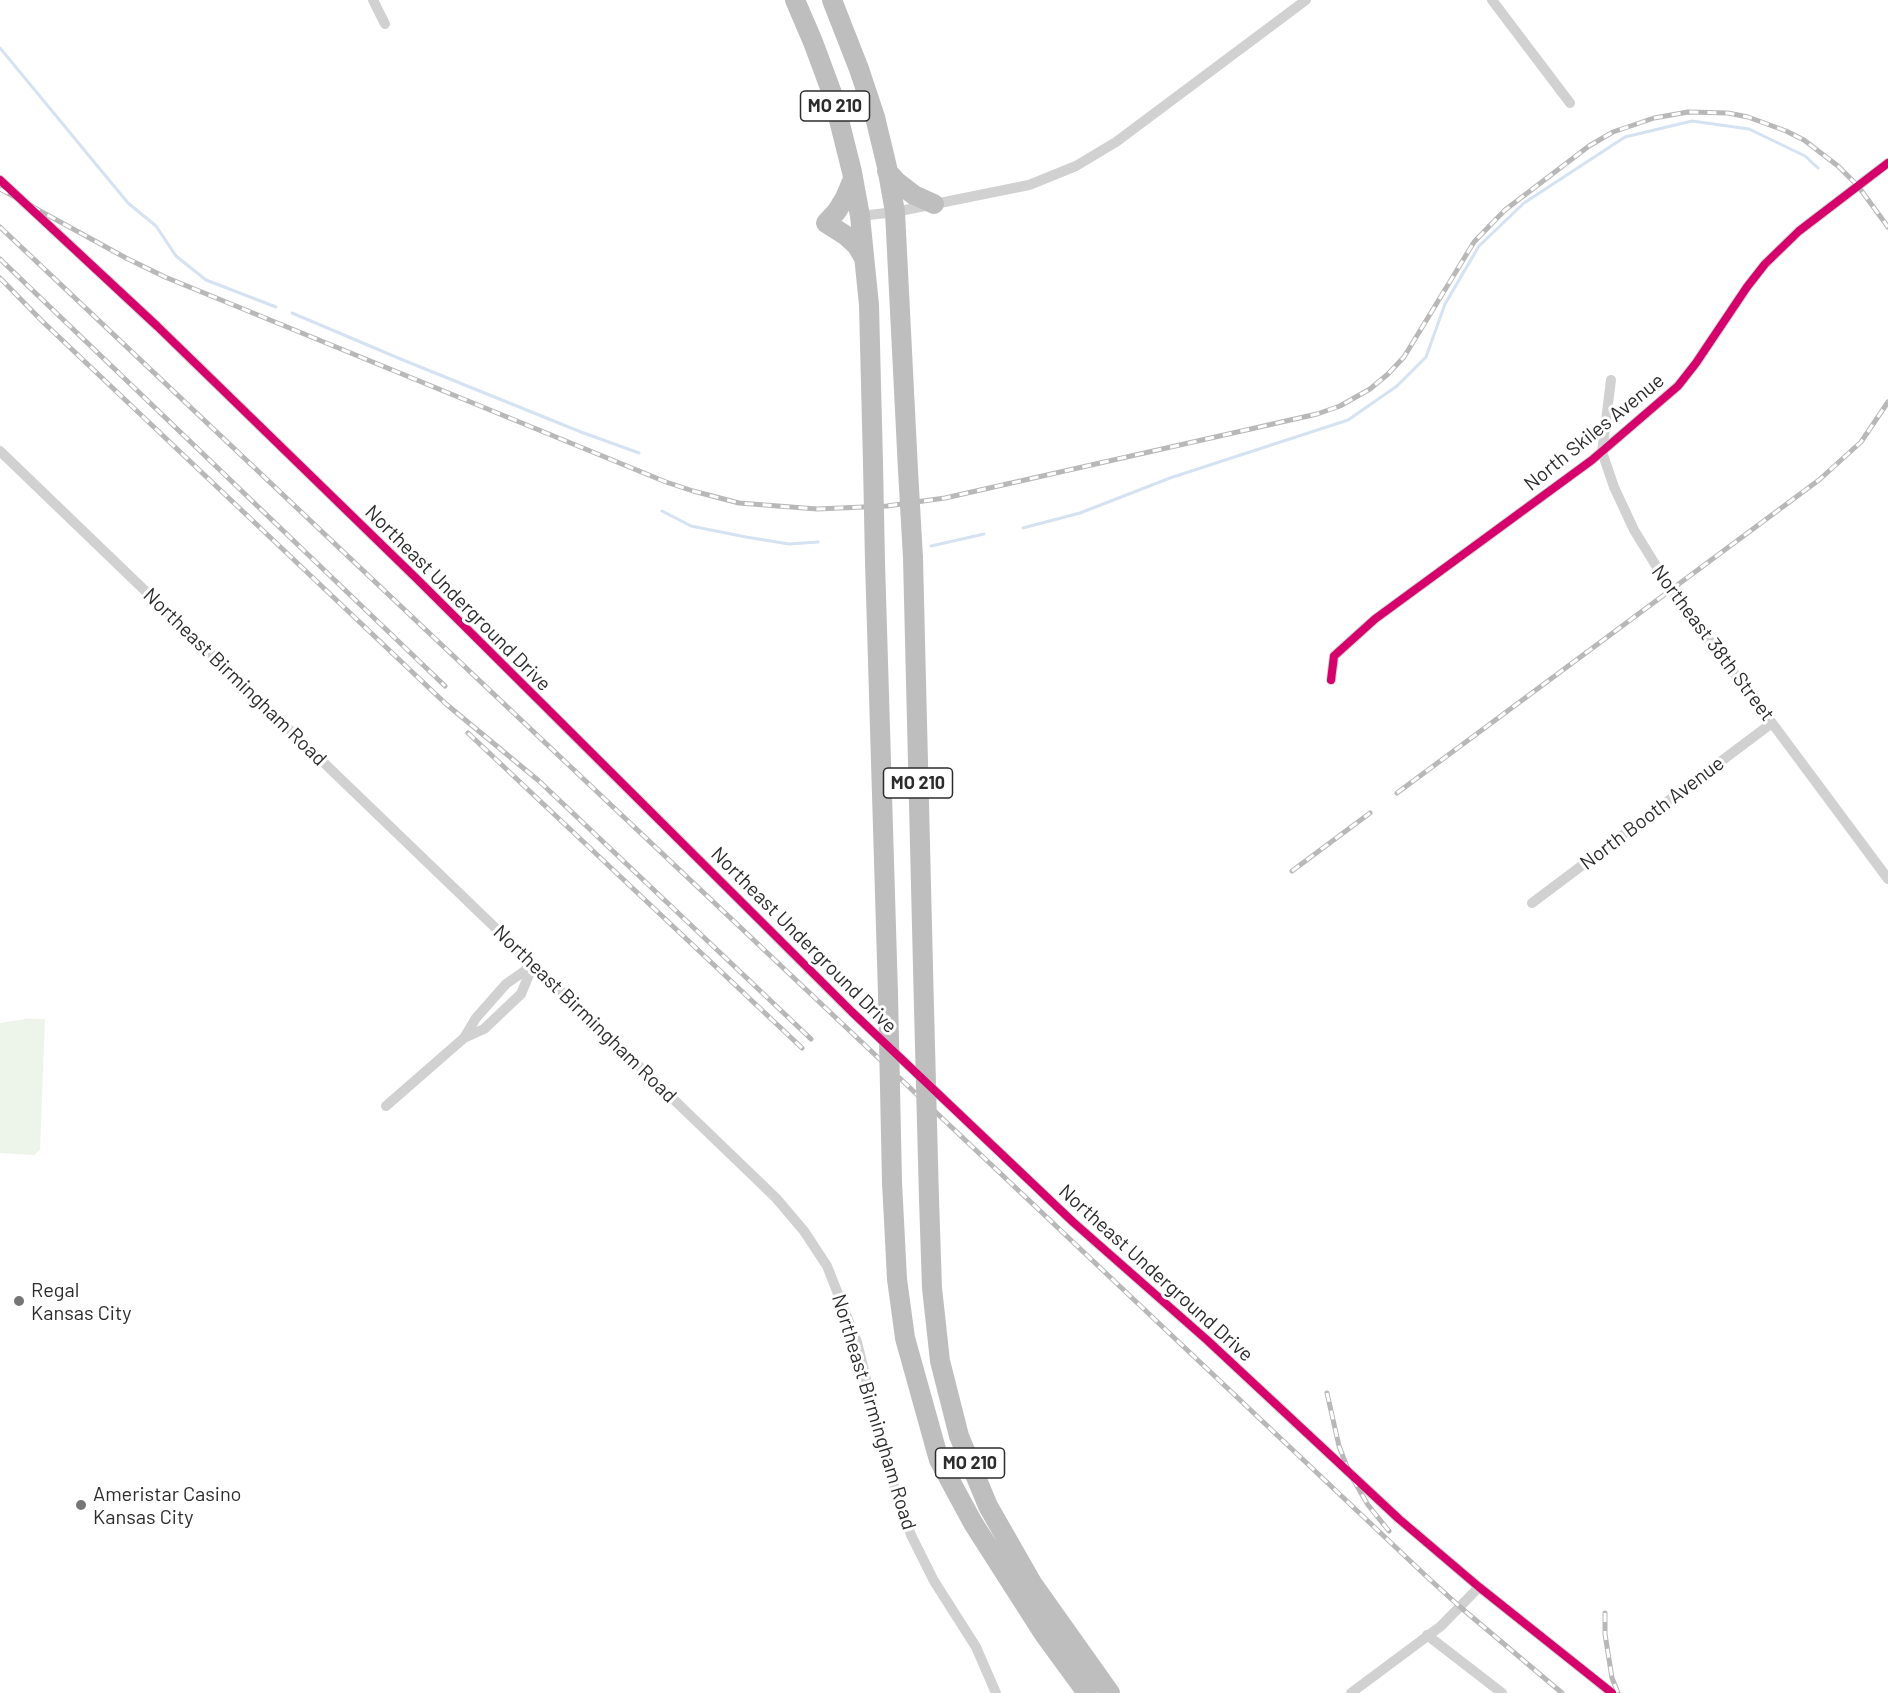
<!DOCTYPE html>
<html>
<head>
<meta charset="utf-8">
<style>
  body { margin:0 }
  canvas { display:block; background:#fff }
</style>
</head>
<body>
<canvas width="1888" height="1693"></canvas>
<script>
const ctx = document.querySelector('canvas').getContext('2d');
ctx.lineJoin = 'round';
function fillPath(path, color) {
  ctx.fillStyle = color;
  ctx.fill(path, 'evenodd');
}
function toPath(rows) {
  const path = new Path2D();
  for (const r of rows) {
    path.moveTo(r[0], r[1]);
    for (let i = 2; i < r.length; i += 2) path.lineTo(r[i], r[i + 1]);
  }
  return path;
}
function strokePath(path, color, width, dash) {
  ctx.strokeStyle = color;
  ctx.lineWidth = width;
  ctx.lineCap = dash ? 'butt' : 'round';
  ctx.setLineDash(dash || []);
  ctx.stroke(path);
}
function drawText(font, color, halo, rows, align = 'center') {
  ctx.font = font + ' Barlow,sans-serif';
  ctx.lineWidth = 6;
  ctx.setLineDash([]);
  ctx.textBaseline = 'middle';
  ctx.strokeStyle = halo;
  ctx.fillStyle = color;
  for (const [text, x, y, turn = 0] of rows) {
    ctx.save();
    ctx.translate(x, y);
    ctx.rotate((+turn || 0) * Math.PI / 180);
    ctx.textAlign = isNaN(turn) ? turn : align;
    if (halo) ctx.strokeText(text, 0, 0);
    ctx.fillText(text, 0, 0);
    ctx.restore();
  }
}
const green = toPath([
  [26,1019,45,1019,40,1150,34,1155,0,1153,0,1023]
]);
const stream = toPath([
  [0,48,128,203,156,226,176,256,206,280,276,307],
  [292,313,403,360,581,432,639,453],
  [662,511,691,526,746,537,789,544,818,542],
  [1023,528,1080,513,1170,478,1348,420,1397,386,1426,357,1445,304,1479,246,1524,203,1625,137,1692,121,1749,129,1805,156,1818,168],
  [931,546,984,534]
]);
const street = toPath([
  [373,0,385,24],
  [1492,0,1570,103],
  [0,180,157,326,417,579,852,1012,1073,1222,1207,1340,1399,1519,1479,1587,1612,1693],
  [860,216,895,212,1029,185,1076,166,1116,142,1306,0],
  [1611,380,1602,452,1614,487,1634,530,1671,590,1772,723,1888,879],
  [0,451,722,1146,776,1198,804,1231,827,1266,857,1342,887,1465,911,1535,934,1581,976,1647,996,1693],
  [1331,680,1334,656,1375,619,1592,460,1678,386,1696,363,1747,287,1765,264,1799,231,1888,163],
  [1532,903,1772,723],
  [464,1038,476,1018,506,984,533,965],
  [386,1106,464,1038,484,1029,521,994,533,965],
  [1427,1635,1502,1693],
  [1351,1693,1441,1626,1479,1587]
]);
const highway = toPath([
  [795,0,813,42,833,96,852,172,860,216,869,305,873,463],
  [832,0,859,69,875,117,887,167,895,212,908,470],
  [887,171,897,182,914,195,934,204],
  [853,179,845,198,837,211,826,223,845,235,857,246,864,258],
  [913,558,924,1008],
  [875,562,888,994],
  [892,1182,897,1279,905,1338,939,1460,973,1523,1044,1634,1087,1693],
  [929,1199,932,1288,940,1361,959,1436,988,1506,1032,1583,1110,1693]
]);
const rail = toPath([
  [0,189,126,258,165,277,666,482,693,491,739,503,817,509,887,506,945,498,1317,414,1340,406,1370,389,1388,374,1404,357,1474,242,1505,210,1589,146,1613,132,1654,118,1688,112,1728,113,1748,117,1786,131,1804,140,1838,166,1858,186,1888,227],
  [0,227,1425,1575,1459,1606,1562,1693],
  [0,259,445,686],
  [0,278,42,321,446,704,539,781,811,1039],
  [468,733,802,1048],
  [1397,793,1819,480,1861,442,1888,402],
  [1292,871,1370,813],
  [1327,1393,1339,1446,1349,1472,1368,1505,1389,1531],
  [1605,1613,1605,1634,1612,1678,1618,1693]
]);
const highwayBridge = toPath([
  [873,463,875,562],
  [908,470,913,558],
  [888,994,892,1182],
  [924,1008,929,1199]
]);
const cycleway = toPath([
  [0,180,157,326,417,579,852,1012,1073,1222,1207,1340,1399,1519,1479,1587,1612,1693],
  [1331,680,1334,656,1375,619,1592,460,1678,386,1696,363,1747,287,1765,264,1799,231,1888,163]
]);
const markers = [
  [19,1301,6,"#767676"],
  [81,1505,6,"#767676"]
];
const shields = [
  [835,106,69],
  [918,783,69],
  [970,1463,69]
];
const shieldNames = [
  ["MO 210",835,106],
  ["MO 210",918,783],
  ["MO 210",970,1463]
];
const streetNames = [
  ["North Skiles Avenue",1594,432,-39],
  ["Northeast Underground Drive",458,598,45],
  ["Northeast 38th Street",1713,643,53],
  ["Northeast Birmingham Road",235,677,44],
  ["North Booth Avenue",1652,813,-37],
  ["Northeast Underground Drive",804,940,45],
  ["Northeast Birmingham Road",585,1014,44],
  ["Northeast Underground Drive",1156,1273,42],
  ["Northeast Birmingham Road",874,1412,73]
];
const poiNames = [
  ["Regal",31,1290],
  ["Kansas City",31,1313],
  ["Ameristar Casino",93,1494],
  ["Kansas City",93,1517]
];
fillPath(green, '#edf5ea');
strokePath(stream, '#d5e2f2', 3);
strokePath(street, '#d1d1d1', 10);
strokePath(highway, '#bebebe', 20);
strokePath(rail, '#b8b8b8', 5);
strokePath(rail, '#fff', 3, [9]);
strokePath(highwayBridge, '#bebebe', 20);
strokePath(cycleway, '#d6006c', 8);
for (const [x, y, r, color] of markers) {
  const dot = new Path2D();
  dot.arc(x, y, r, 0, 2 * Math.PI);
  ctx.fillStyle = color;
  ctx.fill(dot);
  strokePath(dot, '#fff', 2);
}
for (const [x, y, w] of shields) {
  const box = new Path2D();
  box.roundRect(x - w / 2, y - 15, w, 30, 4.5);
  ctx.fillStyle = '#fff';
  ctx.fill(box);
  strokePath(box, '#2c2c2c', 1.5);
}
drawText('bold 18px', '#2c2c2c', null, shieldNames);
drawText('20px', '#2c2c2c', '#fff', streetNames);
drawText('20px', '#2c2c2c', '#fff', poiNames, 'left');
</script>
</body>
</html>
